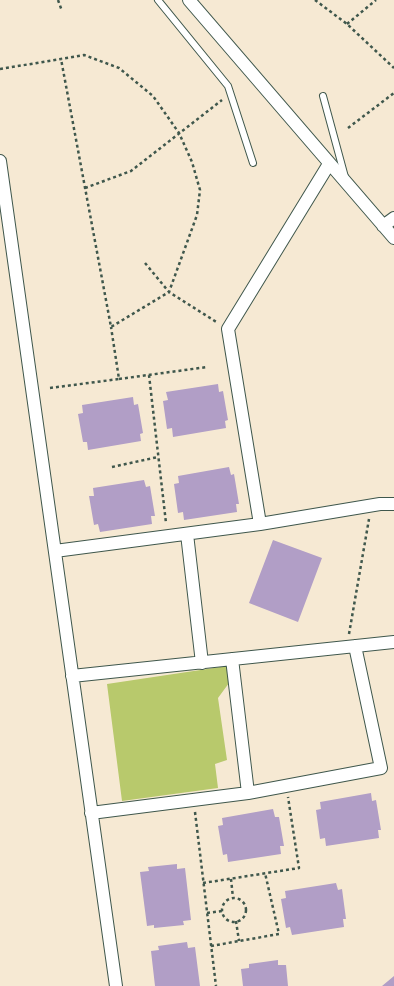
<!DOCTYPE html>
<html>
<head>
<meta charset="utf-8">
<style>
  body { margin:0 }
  canvas { display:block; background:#f6e9d3 }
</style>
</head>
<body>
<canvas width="394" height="986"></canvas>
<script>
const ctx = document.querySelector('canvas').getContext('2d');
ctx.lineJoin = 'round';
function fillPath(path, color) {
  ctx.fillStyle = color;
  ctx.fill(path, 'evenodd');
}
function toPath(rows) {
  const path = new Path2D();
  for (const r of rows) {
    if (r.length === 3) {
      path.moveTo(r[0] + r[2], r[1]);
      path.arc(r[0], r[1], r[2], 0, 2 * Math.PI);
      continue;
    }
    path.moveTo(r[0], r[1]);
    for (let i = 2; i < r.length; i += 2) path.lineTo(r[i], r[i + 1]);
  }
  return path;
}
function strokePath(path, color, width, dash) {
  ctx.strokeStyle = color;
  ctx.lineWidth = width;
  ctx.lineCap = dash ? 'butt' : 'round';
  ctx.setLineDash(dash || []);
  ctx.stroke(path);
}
const green = toPath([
  [227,666,229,683,218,698,227,760,215,764,218,788,122,801,107,684]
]);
const building = toPath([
  [218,384,219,392,223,391,228,420,225,421,226,428,173,437,172,428,167,429,163,401,168,400,166,392],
  [133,397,134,405,138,404,143,433,140,434,141,441,88,450,87,442,83,442,78,414,83,413,82,405],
  [229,467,231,475,234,474,239,504,236,504,237,512,184,520,183,512,178,513,174,484,179,483,178,476],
  [144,480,146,487,150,486,155,516,151,516,152,524,100,532,98,524,94,525,89,496,94,496,93,488],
  [273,540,322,558,298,622,249,603],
  [371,793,372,801,376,800,381,830,378,830,379,838,326,846,325,838,320,839,316,810,321,809,320,802],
  [273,809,275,817,279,817,284,846,280,846,281,854,228,862,227,854,223,855,218,826,223,825,222,818],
  [177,864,177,869,185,868,191,920,183,921,184,925,154,928,154,925,147,926,140,872,149,871,148,867],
  [336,883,338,890,342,889,346,919,343,919,344,927,292,935,290,927,286,928,281,899,286,898,285,891],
  [187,942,188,948,195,947,200,986,155,986,151,951,159,950,158,946],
  [278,960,278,965,286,965,288,986,243,986,241,969,249,968,249,964],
  [394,976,394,986,382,986]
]);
const path = toPath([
  [58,0,62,11],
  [315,0,347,24,394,68],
  [347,24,376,0],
  [0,69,61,59,84,55,119,68,153,96,179,133,192,162,200,190,197,215,169,292,111,327,61,59],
  [348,128,394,93],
  [85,188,131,171,222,100],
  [145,263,169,292,218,323],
  [149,375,166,523],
  [119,379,207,367],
  [50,388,119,379,111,327],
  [112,467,158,457],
  [349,634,369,519],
  [195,812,216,986],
  [231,879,233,898],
  [203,883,299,868,288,797],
  [234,910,12],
  [207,913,222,911],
  [236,921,239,941],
  [211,946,279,934,265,873]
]);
const lane = toPath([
  [158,0,228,86,253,163],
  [323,96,345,177]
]);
const street = toPath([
  [189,0,394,238],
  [0,161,116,986],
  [383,226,394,218],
  [260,524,228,329,329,164],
  [187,534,202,663],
  [55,551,260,524,380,504,394,504],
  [232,659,248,793],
  [72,676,394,642],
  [91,813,248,793,381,768,355,646]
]);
fillPath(green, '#b8c96c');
fillPath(building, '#b19ec6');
strokePath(lane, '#3f574c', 8);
strokePath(street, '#3f574c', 14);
strokePath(path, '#3f574c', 2.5, [3, 3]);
strokePath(lane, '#fff', 6);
strokePath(street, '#fff', 12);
</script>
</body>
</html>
